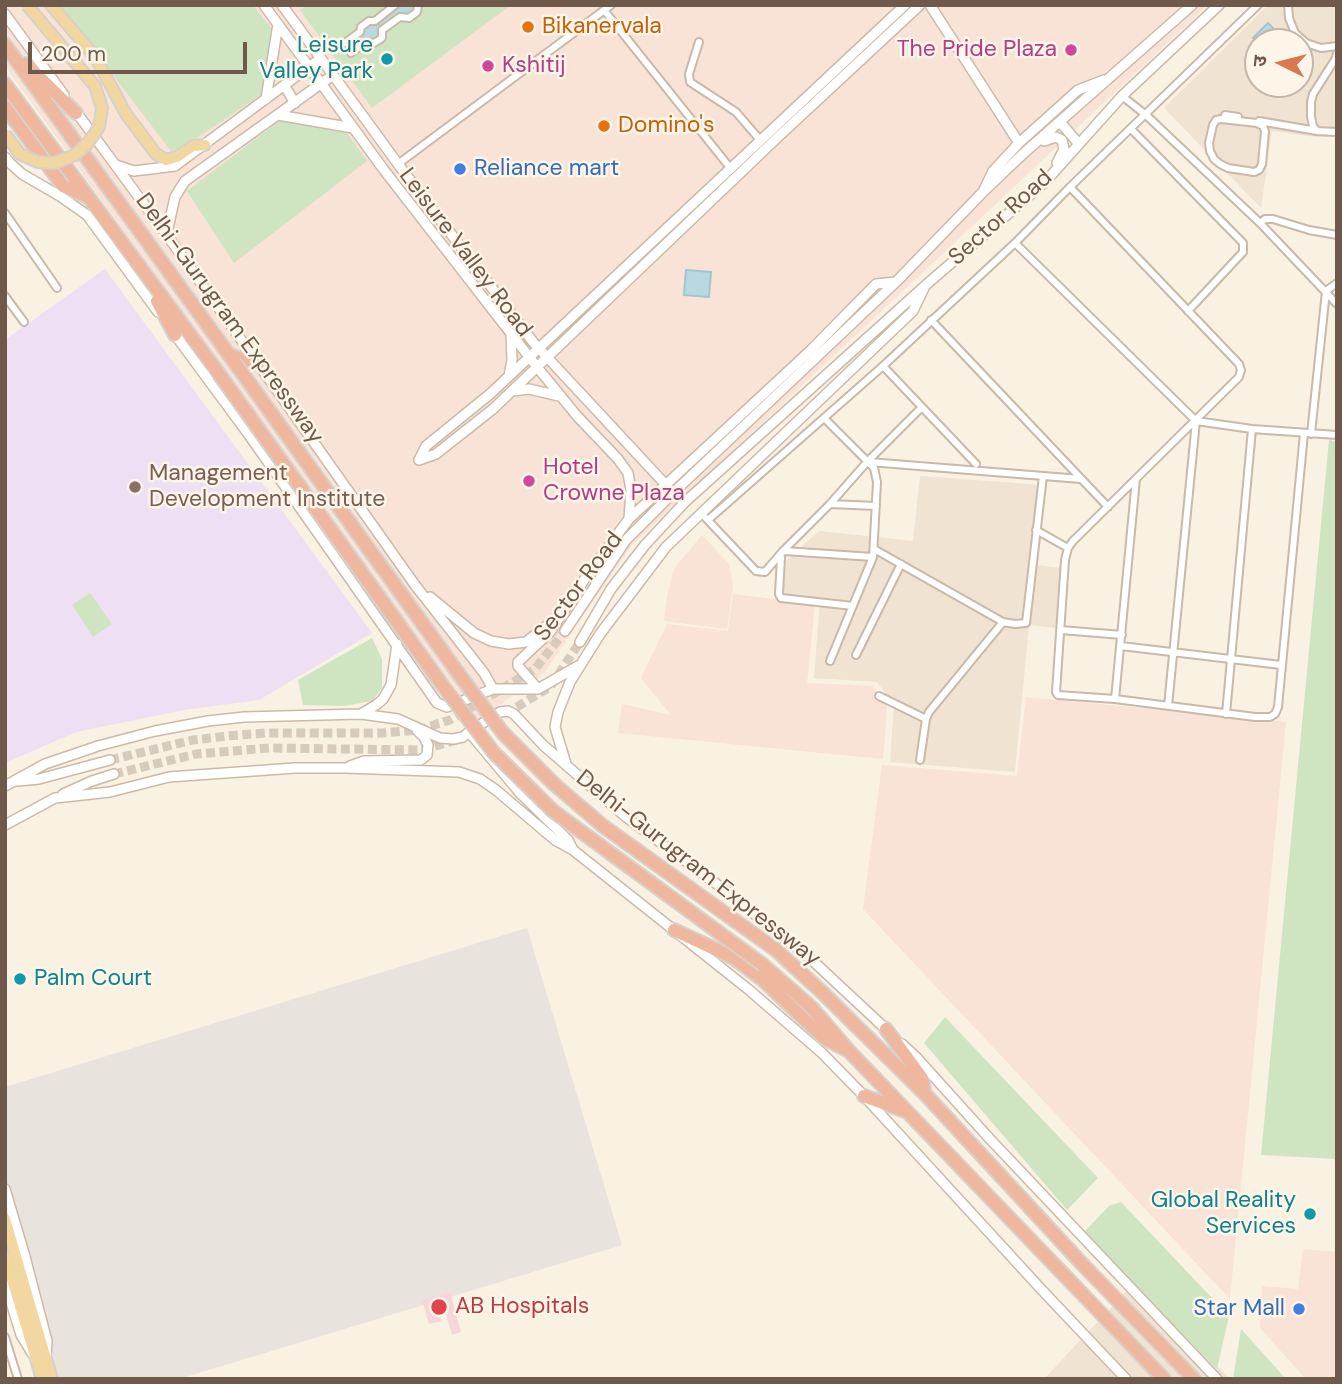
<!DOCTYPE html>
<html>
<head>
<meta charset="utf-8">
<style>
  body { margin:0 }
  #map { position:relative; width:1342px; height:1384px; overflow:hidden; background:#f9f1e2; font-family:"DM Sans","Noto Sans Devanagari",sans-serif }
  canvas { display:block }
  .frame { position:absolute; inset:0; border:7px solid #6e594b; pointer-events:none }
  .north { position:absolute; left:1244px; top:28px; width:70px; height:70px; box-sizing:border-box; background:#fdf5e7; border:2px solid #c4b7a9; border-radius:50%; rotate:276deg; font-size:19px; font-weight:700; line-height:28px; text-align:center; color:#6e594b }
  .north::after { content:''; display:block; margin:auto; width:24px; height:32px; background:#d87752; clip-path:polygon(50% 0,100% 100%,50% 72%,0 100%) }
  .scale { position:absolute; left:28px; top:42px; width:219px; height:32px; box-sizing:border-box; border:4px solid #6e594b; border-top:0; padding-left:9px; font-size:21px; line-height:24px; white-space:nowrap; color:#6e594b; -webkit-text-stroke:5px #fdf5e7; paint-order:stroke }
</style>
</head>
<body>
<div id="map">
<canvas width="1342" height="1384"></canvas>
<div class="frame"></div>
<div class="north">उ</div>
<div class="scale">200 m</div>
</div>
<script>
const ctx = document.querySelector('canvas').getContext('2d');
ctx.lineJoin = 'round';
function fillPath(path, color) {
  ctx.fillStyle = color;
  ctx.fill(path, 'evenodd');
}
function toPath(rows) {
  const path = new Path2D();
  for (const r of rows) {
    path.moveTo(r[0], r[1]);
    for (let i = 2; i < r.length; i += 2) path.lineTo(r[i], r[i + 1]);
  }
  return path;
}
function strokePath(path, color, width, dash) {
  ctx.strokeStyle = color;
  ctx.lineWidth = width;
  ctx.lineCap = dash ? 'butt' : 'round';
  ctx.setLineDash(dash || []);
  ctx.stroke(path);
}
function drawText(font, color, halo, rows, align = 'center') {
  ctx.font = font + ' "DM Sans",sans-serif';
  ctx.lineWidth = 5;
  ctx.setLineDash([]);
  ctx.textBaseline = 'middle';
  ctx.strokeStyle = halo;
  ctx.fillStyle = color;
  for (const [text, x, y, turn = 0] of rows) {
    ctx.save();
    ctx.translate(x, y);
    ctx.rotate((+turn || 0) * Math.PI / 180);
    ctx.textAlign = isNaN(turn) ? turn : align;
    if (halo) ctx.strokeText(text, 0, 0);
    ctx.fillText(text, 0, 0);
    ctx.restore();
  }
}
const residential = toPath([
  [1268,5,1337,5,1337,137,1316,137,1272,131,1261,208,1164,108],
  [1258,42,1300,42,1300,84,1258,84],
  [920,476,1043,485,1036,565,1063,568,1057,628,1029,625,1015,772,890,762,894,705,877,682,814,678,820,600,781,596,784,563,819,531,913,541],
  [1135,1282,1230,1379,1044,1379]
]);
const commercial = toPath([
  [5,5,1208,5,632,545,544,673,479,720,340,532,5,66],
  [702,535,729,564,733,586,727,629,664,621,667,596,674,569],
  [733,594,815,604,807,683,873,686,887,707,883,759,618,733,622,704,671,715,641,678,667,624,728,631],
  [1026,697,1286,722,1230,1299,863,909,882,765,1017,776],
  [1303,1249,1337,1252,1337,1379,1306,1379,1260,1328,1262,1286,1298,1289]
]);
const industrial = toPath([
  [527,928,622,1245,179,1379,47,1379,5,1240,5,1087]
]);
const education = toPath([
  [105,269,372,633,259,700,184,710,76,732,5,763,5,340]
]);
const medical = toPath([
  [450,1292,461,1332,452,1335,446,1314,440,1316,441,1321,429,1324,422,1300]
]);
const green = toPath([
  [60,5,253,5,271,28,261,95,173,154],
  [307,5,511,5,372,108,300,10],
  [281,120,347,133,367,161,234,263,187,191],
  [1329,440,1337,442,1337,1159,1261,1155],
  [90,593,112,624,93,637,72,605],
  [372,638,382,659,382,688,372,701,344,706,303,705,298,680],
  [945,1017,1098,1178,1067,1210,924,1043],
  [1121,1202,1229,1316,1217,1369,1083,1233,1109,1206],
  [1241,1329,1286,1379,1233,1379]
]);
const water = toPath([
  [395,5,418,5,409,18,400,17,383,29,382,38,365,42,351,52,345,44,361,27,395,5],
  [1268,23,1276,31,1264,42,1258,43,1253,38,1268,23],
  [686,270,711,272,709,297,684,295,686,270]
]);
const secondaryTunnel = toPath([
  [505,714,550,687,580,642],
  [110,760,193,740,227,736,265,733,383,733,418,730,450,720,535,669,565,631],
  [114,774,196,754,269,748,422,750,456,740]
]);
const street = toPath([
  [1288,5,1289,18,1295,33,1306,43,1321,48,1337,46],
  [604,10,731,169],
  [699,42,689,74,690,82,736,112,761,141],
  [345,43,360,32,361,27,369,21,375,21,395,5],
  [351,53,366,42,374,43,382,38,382,30,400,17,409,18,417,12,418,5],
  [1122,96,1146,115,1260,223,1337,304],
  [1225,115,1238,117],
  [1221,119,1257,123,1263,126,1265,131,1262,164,1259,170,1254,172,1228,168,1220,164,1214,159,1210,151,1209,143,1213,125,1216,120,1221,119],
  [1259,121,1317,131,1337,132],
  [1131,129,1243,243,1243,252,1188,311],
  [1317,131,1313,126,1311,117,1311,102,1313,94,1336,58,1337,53],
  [398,164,611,5],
  [1070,187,1239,364,1241,370,1239,377,1073,541,1068,548,1065,560,1056,692,1058,695,1115,699,1255,717,1270,717,1275,714,1278,707,1304,433],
  [5,213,57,288],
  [1260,223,1265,219,1273,219,1309,230,1337,235],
  [1015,243,1196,421,1252,429,1337,435],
  [5,296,24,322],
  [931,320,1108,507],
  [883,366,976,464],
  [824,418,874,468,877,482,873,557,830,661],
  [1311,434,1326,291,1337,283],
  [869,462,1081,479],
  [830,504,876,506],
  [702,514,756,571,765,572,783,551,830,504,867,462,922,407],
  [708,520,883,366,1015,243,1070,187,1258,5],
  [1036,530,1068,548],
  [874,549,1003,622,1015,624,1026,623,1043,476],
  [784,551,873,557],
  [781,557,779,594,781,598,853,606],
  [1061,630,1122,635],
  [1121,646,1281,665],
  [856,655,901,564],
  [879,696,926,719],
  [1115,699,1136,479],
  [1168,706,1196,421],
  [1226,714,1252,429],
  [920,760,926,719,929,712,1003,622],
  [5,1337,18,1379]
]);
const secondary = toPath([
  [264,5,384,170,537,367,577,416,618,459,628,473,631,490,629,519],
  [282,5,398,164,533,342,666,485],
  [930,5,1019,143],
  [5,14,64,95],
  [284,85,295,103],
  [266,99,278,24],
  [74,109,169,238,415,585,484,673,493,689],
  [278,115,353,128],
  [1060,122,1079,144],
  [1044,141,1056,137,1062,140,1064,149,1057,163],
  [5,157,10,163,22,174,60,196,87,215,158,312],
  [116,165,134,171,175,166,321,58],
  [983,192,993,171,1019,143,1078,90,1104,80],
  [169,238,168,228,175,197,185,181,333,75],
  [173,332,249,435,437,703,447,707,493,689,538,689],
  [509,376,512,360,511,334],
  [513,391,529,389,559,396],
  [419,460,436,454,493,409,778,137,920,5],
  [419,460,426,446,490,394,905,5],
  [430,597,474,633,491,641,509,644,526,642,554,620],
  [565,631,626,540,674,492,896,282,982,193,1024,153,1192,5],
  [580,642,611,589,645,545,685,502,927,284,1046,181,1122,96,1219,5],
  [538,689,518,666,518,662,550,632,590,571,629,519,811,350,876,284,896,282],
  [538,689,578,666],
  [361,714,376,705,383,699,391,685,397,644],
  [566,764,555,727,558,712,570,682,600,634,666,547,913,311,924,288],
  [350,766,364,761,421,760,427,755,428,745,424,737,417,730],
  [18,781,39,779,110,760],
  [5,786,45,764,98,746,155,731,208,721,244,717,361,714,398,719,440,738,453,739,463,737,469,732],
  [63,794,92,781,114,774],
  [5,825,55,798,110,792,169,777,295,768,345,768,459,772,480,779,496,790,555,840,573,850,748,989,822,1053,864,1096,1041,1289,1126,1379],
  [573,850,568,840,520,793,469,732,500,712,508,711,514,714,543,745,626,817,722,888,813,961,889,1032],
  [902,1044,917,1058,989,1138,1217,1379],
  [5,1189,24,1253,47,1341,46,1356],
  [5,1283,21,1335,32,1353]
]);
const primary = toPath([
  [51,5,96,58,126,114,156,154,166,160,177,157,193,146,205,145],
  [5,1219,52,1379],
  [5,1256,42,1379]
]);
const highway = toPath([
  [5,45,235,363],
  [26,64,76,113],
  [5,84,219,374],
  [5,107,63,186,88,197],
  [157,301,175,335],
  [229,355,258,364],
  [674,930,734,958,762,979,824,1038,845,1049],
  [776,950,824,994,925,1094,1084,1266,1194,1379],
  [763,965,811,1007,849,1051,1164,1379],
  [886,1029,922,1078,924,1090],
  [864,1096,905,1111]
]);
const primaryBridge = toPath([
  [5,134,20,154,38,162,54,163,75,155,88,143,99,127,102,108,95,86,27,5]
]);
const highwayBridge = toPath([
  [235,363,461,677,503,733,554,784,603,826,776,950],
  [219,374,443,686,494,753,553,811,763,965]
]);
const markers = [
  [528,27,7,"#e8710a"],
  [1071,50,7,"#d1479c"],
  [387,59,7,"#0f9aa8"],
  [488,66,7,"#d1479c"],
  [604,126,7,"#e8710a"],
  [460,169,7,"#3f7fe0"],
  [529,481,7,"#d1479c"],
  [135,487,7,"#8d6e63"],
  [20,979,7,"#0f9aa8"],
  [1310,1214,7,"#0f9aa8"],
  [439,1307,9,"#e0444e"],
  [1299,1309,7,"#3f7fe0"]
];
const foodNames = [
  ["Bikanervala",542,27],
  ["Domino's",618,126]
];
const cultureNames = [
  ["Leisure",373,46],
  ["Valley Park",373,72],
  ["Palm Court",34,979,"left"],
  ["Global Reality",1296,1201],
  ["Services",1296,1227]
];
const hotelNames = [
  ["The Pride Plaza",1057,50,"right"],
  ["Kshitij",502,66],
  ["Hotel",543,468],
  ["Crowne Plaza",543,494]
];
const shopNames = [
  ["Reliance mart",474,169],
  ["Star Mall",1285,1309,"right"]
];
const streetNames = [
  ["Sector Road",1001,218,-42],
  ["Leisure Valley Road",465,253,53],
  ["Delhi-Gurugram Expressway",229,319,54],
  ["Sector Road",579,587,-53],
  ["Delhi-Gurugram Expressway",698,869,38]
];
const educationNames = [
  ["Management",149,474],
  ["Development Institute",149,500]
];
const healthNames = [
  ["AB Hospitals",455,1307]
];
fillPath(residential, '#f0e3d1');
fillPath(commercial, '#f9e2d6');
fillPath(industrial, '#e9e3dd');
fillPath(education, '#eedff5');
fillPath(medical, '#f6d6d8');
fillPath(green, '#cfe5c2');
fillPath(water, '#b9d9e0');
strokePath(water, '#a0c7d1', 2);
strokePath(secondaryTunnel, '#d6cbbc', 9, [9, 4.5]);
strokePath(street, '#c8b9aa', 10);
strokePath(secondary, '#ccbaa8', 12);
strokePath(primary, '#d6d1cd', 14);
strokePath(highway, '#d6d1cd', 16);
strokePath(street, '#fff', 6);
strokePath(secondary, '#fff', 9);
strokePath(primary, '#f2d8a0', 10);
strokePath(highway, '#eeb79e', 12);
strokePath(primaryBridge, '#d6d1cd', 14, []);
strokePath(highwayBridge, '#d6d1cd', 16, []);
strokePath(primaryBridge, '#f2d8a0', 10);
strokePath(highwayBridge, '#eeb79e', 12);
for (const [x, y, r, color] of markers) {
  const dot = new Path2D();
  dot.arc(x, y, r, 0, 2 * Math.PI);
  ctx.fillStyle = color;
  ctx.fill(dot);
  strokePath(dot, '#fdf5e7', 2.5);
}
drawText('23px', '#c56008', '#fdf5e7', foodNames, 'left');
drawText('23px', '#0d838f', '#fdf5e7', cultureNames, 'right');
drawText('23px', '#b23c85', '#fdf5e7', hotelNames, 'left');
drawText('23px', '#366cbe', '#fdf5e7', shopNames, 'left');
drawText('23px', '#6e594b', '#fdf5e7', streetNames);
drawText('23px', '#785e54', '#fdf5e7', educationNames, 'left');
drawText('23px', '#be3a42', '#fdf5e7', healthNames, 'left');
</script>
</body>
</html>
